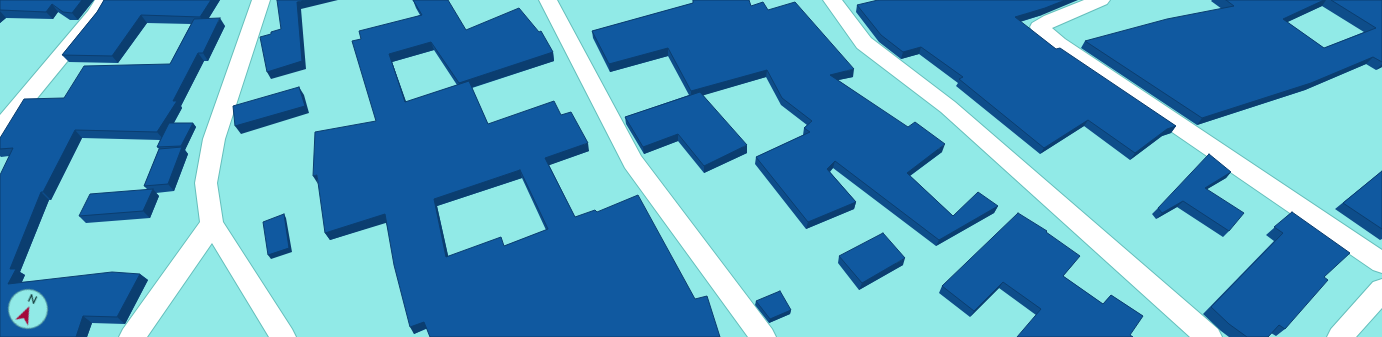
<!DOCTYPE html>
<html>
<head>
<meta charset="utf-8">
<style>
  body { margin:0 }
  #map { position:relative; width:1382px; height:337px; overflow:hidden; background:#91eae7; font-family:Mulish,sans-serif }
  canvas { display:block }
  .north { position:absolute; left:8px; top:289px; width:40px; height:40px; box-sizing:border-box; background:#91eae7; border:1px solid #5fa3a1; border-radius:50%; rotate:25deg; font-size:11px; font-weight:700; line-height:16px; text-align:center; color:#133938 }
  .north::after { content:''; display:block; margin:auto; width:14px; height:18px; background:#a4093a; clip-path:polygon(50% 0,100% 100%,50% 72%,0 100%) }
</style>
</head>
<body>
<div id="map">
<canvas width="1382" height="337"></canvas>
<div class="north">N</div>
</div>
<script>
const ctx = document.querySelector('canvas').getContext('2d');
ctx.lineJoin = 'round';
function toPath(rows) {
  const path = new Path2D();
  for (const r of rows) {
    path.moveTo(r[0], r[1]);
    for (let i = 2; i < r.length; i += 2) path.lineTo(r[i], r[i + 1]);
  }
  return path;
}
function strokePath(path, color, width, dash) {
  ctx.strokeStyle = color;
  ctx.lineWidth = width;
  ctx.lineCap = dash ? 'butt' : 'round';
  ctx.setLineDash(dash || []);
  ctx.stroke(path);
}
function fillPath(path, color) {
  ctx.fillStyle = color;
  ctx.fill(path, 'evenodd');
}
const minor = toPath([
  [95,0,113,0,102,19,7,135,0,137,0,115,88,11,95,0],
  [252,0,270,0,225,139,217,183,223,222,292,329,296,337,269,337,212,243,147,337,119,337,123,329,200,222,195,183,203,139,252,0],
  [539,0,557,0,641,156,772,329,776,337,748,337,625,168,539,0],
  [823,0,842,0,871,38,955,102,1218,329,1222,337,1190,337,941,112,857,48,823,0],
  [1084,0,1110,0,1107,4,1052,28,1065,39,1382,250,1382,273,1373,270,1051,49,1032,31,1030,27,1032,23,1044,16,1084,0],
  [1382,279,1382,308,1356,337,1327,337,1331,329,1373,282,1382,279]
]);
const wall = toPath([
  [0,0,94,0,78,20,70,20,58,12,53,19,6,18,0,23],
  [104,0,220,0,209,18,225,26,208,61,204,61,181,106,182,108,174,123,193,123,196,127,185,150,188,154,174,191,156,193,159,196,150,218,86,223,79,216,147,189,144,186,159,149,157,147,160,140,82,138,51,200,49,200,20,272,25,275,22,282,140,274,148,280,125,324,92,323,87,337,0,337,9,156,1,157,0,156,0,138,64,98,170,64,191,24,147,23,118,63,69,62,62,55,97,12],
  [413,0,466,30,553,52,554,61,472,88,488,124,561,115,589,151,549,165,575,217,597,212,695,299,720,337,426,329,414,334,386,222,330,240,325,233,376,121,361,39,420,15,416,8],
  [434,50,457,85,406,102,392,62],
  [522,178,546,230,504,246,448,256,437,206],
  [693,0,751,6,768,10,853,77,838,80,942,152,910,176,953,216,998,206,994,213,936,246,833,168,830,172,856,202,854,209,806,229,755,164,756,157,803,135,804,128,807,125,781,105,766,77,703,95,747,153,704,173,678,141,644,154,626,124,625,117,689,95,668,56,610,72,593,38,592,31,693,3],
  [1212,0,1382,0,1382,67,1376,70,1366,64,1305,90,1197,125,1081,48,1085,41,1222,9,1211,1],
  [1322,6,1364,32,1324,48,1287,22],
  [857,5,1042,15,1020,22,1056,49,1176,126,1171,133,1162,136,1130,160,1084,126,1040,154,956,86,958,83,919,54,901,59,879,42,856,12],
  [1382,171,1382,239,1380,240,1335,209],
  [1231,172,1226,178,1207,189,1229,231,1223,237,1177,207,1156,219,1152,214,1158,208],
  [1292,212,1324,277,1285,329,1276,336,1271,333,1268,337,1229,337,1221,331,1203,314,1274,241,1266,235],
  [1046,232,1075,262,1063,276,1103,304,1111,295,1143,316,1036,315,999,288,970,317,939,293,942,286],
  [839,256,903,265,859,290,838,263],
  [756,301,791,310,790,314,769,323,755,305]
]);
const shadedWall = toPath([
  [82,0,94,0,78,20,72,13],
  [211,0,220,0,205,24,200,17],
  [305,0,338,0,301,9,306,69,271,79,267,72,297,2],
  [1065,0,1078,0,1042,15,1012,24,1015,17],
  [1324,0,1326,0,1322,6,1277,27,1283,19],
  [52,4,58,12,53,19,46,12],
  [0,11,6,18,0,23],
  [141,15,147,23,118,63,112,56],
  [220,18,225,26,208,61,203,53],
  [431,42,434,50,392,62,409,110,405,102,389,54],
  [921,47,919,54,901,59,903,52],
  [668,48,668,56,610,72,609,64],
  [553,52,554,61,461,91,459,83],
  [198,53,204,61,181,106,182,108,164,140,157,132],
  [1373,57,1366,64,1305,90,1197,125,1202,118],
  [1382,64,1382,67,1376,70],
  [854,69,853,77,829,82,830,75],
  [767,70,766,77,691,99,691,91],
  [299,87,304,95,309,113,241,134,235,126],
  [1088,120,1084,126,1040,154,1044,148],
  [193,123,196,127,185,150,188,154,174,191,168,184,182,147,181,146],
  [1176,126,1171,133,1162,136,1130,160,1135,153,1167,129],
  [75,130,82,138,51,200,43,192],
  [678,134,678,141,644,154,643,147],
  [588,143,589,151,547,166,545,158],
  [945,144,942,152,904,180,907,173],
  [747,145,747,153,704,173,704,166],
  [835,161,833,168,825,176,827,169],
  [520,170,522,178,437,206,450,264,446,257,434,199],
  [1231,172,1226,178,1199,194,1205,188],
  [317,175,318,184,313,176],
  [153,189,159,196,150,218,143,211],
  [41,192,49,200,20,272,25,275,18,290,8,284,10,269],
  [1183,201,1177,207,1156,219,1162,213],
  [856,202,854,209,806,229,808,222],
  [998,206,994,213,936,246,939,240],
  [284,214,286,218,292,252,271,259,268,255],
  [385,214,389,222,330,240,325,233],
  [905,258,903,265,859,290,862,283],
  [140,274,148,280,125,324,117,317],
  [1003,282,999,288,970,317,974,311],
  [791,310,790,314,769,323,770,319],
  [83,316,92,323,87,337,76,337],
  [424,322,427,328,414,334,410,327]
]);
const building = toPath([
  [0,0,82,0,72,13,63,12,52,4,46,12,0,10,0,0],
  [104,0,211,0,200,17,141,15,112,56,62,55,97,12,104,0],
  [277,0,305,0,297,2,302,61,267,72,260,37,271,34,271,32,281,29,277,0],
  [413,0,448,0,466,30,519,8,539,32,541,31,553,52,459,83,431,42,389,54,405,102,469,81,488,124,554,101,561,115,571,112,588,143,545,158,575,217,595,210,597,212,638,195,695,299,707,296,720,337,430,337,424,322,410,327,394,265,385,214,325,233,317,175,313,176,315,132,376,121,352,41,361,39,359,31,422,15,413,0],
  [520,170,548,229,504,246,501,237,446,257,434,199,520,170],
  [693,0,749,0,751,6,763,2,768,10,795,2,854,69,830,75,908,127,915,122,945,144,907,173,953,216,978,192,998,206,939,240,835,161,827,169,856,202,808,222,756,157,810,132,804,128,812,121,782,98,767,70,691,91,668,48,609,64,592,31,693,3,693,0],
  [878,0,1065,0,1045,8,1015,17,1056,49,1060,48,1176,126,1167,129,1135,153,1088,120,1044,148,959,79,963,77,921,47,903,52,881,35,857,5,878,0],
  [1226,0,1324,0,1283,19,1324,48,1376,28,1331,0,1382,0,1382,62,1373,57,1311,83,1202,118,1085,41,1167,19,1234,6,1226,0],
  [220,18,203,53,198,53,173,101,177,101,157,132,75,130,43,192,41,192,10,269,16,269,8,284,112,272,140,274,117,317,83,316,76,337,0,337,0,175,13,148,0,149,0,138,24,99,64,98,84,66,170,64,194,19,220,18],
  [16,297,40,297,40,321,16,321,16,297],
  [299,87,305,106,235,126,233,106,299,87],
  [700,92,747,145,704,166,678,134,643,147,625,117,700,92],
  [169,123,193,123,181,146,157,147,169,123],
  [182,147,168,184,144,186,159,149,182,147],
  [1209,154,1231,172,1205,188,1244,213,1229,231,1183,201,1162,213,1158,208,1209,154],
  [1382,171,1382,229,1343,203,1382,171],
  [153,189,143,211,79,216,90,194,153,189],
  [1292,212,1350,253,1324,277,1328,280,1285,329,1279,325,1268,337,1247,337,1229,324,1211,307,1283,233,1274,227,1292,212],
  [1018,213,1047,231,1046,232,1080,256,1063,276,1103,304,1111,295,1143,316,1130,335,1133,337,1017,337,1041,309,1003,282,974,311,942,286,1018,213],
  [284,214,289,248,268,255,263,222,284,214],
  [883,233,905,258,862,283,839,256,883,233],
  [780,291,791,310,770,319,756,301,780,291]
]);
strokePath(minor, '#66bfbc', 2);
fillPath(minor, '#fff');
fillPath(wall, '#0e4d8a');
fillPath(shadedWall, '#0b3e70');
fillPath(building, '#1059a0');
strokePath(building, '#0b3e70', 1);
</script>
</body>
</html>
